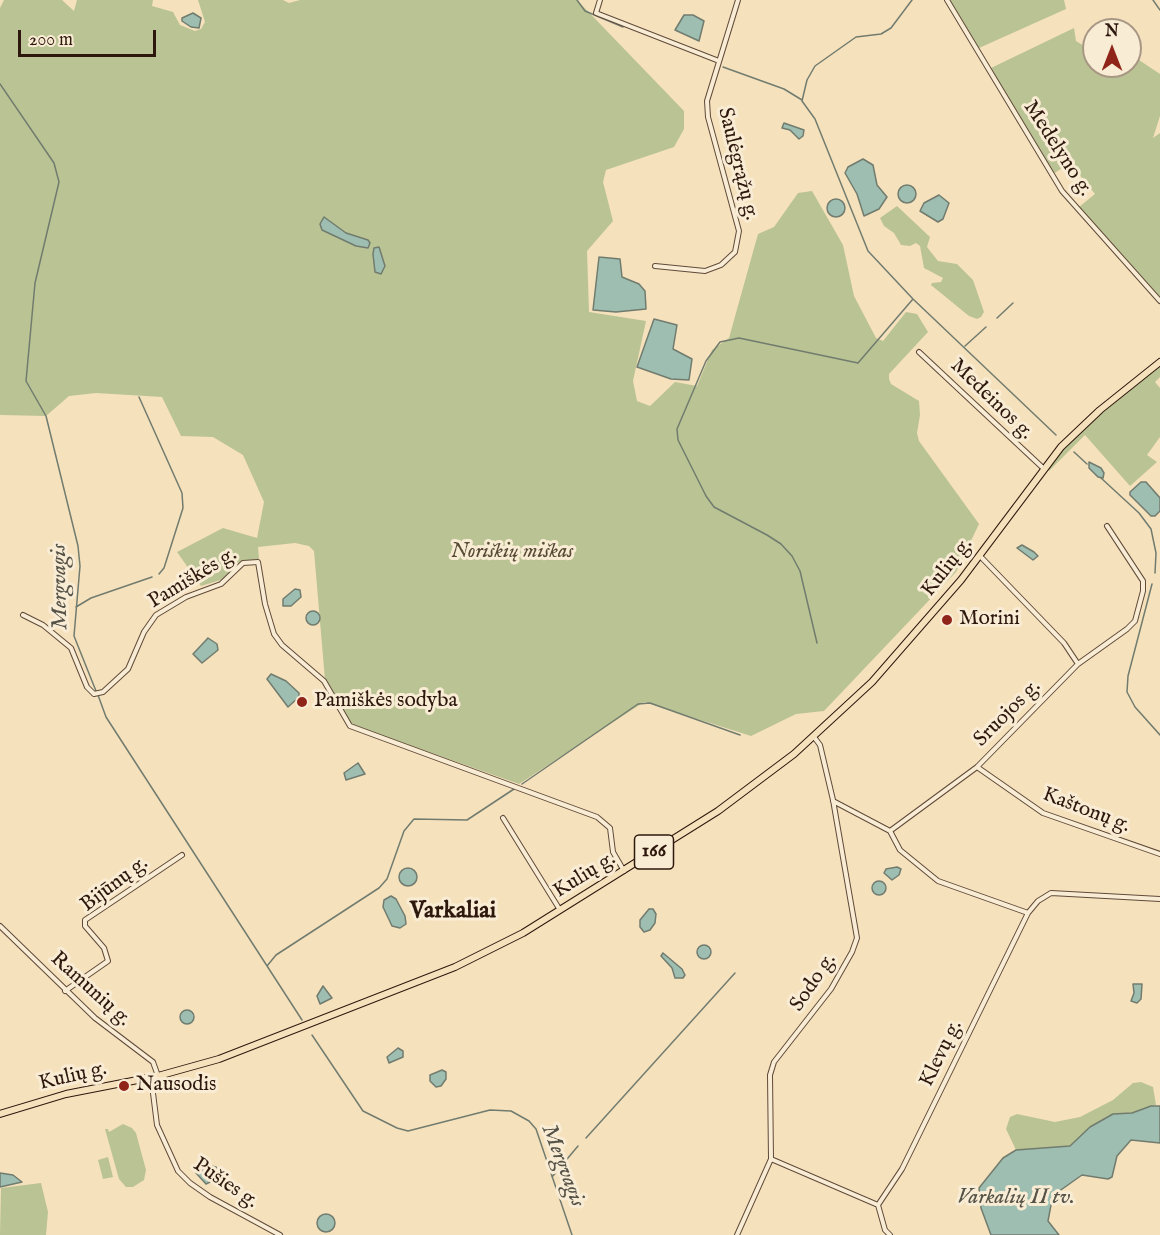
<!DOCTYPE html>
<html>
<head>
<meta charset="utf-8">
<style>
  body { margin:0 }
  #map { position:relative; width:1160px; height:1235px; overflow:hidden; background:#f6e1bd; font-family:"IM FELL English",serif }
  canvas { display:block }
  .north { position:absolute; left:1082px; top:18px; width:60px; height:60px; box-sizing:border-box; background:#f9ecd4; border:2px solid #a89785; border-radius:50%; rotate:0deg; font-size:16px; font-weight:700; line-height:24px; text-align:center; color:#2e180e }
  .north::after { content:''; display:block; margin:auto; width:21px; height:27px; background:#8f2418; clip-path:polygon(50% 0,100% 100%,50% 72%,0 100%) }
  .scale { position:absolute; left:18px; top:30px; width:138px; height:27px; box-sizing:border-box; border:3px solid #2e180e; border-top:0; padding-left:8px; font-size:18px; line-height:21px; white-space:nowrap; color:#2e180e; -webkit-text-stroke:4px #f9ecd4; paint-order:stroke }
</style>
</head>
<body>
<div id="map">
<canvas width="1160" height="1235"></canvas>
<div class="north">N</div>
<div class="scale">200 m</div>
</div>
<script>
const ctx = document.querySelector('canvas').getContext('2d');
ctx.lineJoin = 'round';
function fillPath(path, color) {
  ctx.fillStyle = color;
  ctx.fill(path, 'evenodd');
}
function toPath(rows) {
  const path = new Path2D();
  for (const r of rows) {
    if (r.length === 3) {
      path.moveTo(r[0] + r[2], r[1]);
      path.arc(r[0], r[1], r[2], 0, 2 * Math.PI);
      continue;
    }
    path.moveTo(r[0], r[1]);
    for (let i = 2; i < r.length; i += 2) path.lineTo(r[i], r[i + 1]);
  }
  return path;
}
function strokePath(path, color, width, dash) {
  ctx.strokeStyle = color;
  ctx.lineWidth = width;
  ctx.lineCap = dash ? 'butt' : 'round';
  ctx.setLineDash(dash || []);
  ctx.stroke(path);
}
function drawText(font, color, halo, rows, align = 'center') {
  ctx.font = font + ' "IM FELL English",serif';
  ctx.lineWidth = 6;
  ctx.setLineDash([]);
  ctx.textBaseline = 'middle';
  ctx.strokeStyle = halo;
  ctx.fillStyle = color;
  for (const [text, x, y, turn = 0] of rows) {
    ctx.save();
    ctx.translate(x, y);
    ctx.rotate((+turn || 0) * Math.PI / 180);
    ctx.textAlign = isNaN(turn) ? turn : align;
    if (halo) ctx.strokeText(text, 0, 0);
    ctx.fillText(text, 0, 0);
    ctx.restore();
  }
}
const green = toPath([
  [4,0,62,0,74,11,77,0,153,0,152,6,173,12,180,25,195,31,201,29,205,22,198,0,283,0,289,3,300,0,577,0,684,111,684,129,674,147,606,170,603,182,613,221,587,251,589,312,646,321,633,381,637,401,650,406,675,382,697,386,712,350,729,338,758,234,774,227,798,193,812,191,843,245,854,296,876,338,883,341,906,312,917,314,928,332,889,374,889,379,891,384,919,401,920,415,917,433,919,441,979,524,956,572,824,711,796,714,751,736,644,702,519,784,355,726,345,717,325,680,314,551,309,546,295,543,258,547,259,559,239,562,224,579,201,586,177,552,223,528,257,538,264,502,243,455,213,437,181,436,162,397,96,393,69,396,46,416,0,415,0,8],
  [950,0,1064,0,1066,9,979,48],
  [1074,28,1076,41,1094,52,1094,66,1130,66,1130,58,1139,60,1160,74,1160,116,1153,138,1160,133,1160,297,1079,207,1095,194,1070,163,1053,174,991,68],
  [897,206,930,237,927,247,938,261,957,264,973,280,984,312,981,317,977,319,969,316,931,285,932,283,941,282,943,278,924,268,920,246,916,243,910,246,901,245,894,233,884,226,880,218],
  [1160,366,1160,377,1155,382,1160,388,1160,437,1147,455,1157,462,1130,486,1085,435,1049,471,1048,468,1055,458,1086,426],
  [1141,1082,1153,1087,1156,1105,1132,1113,1113,1114,1090,1127,1070,1146,1016,1150,1006,1129,1010,1117,1017,1114,1055,1122,1080,1117,1113,1100,1133,1083],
  [123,1124,132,1128,136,1133,146,1170,144,1180,133,1187,126,1187,119,1179,105,1129,108,1129,109,1132],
  [108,1157,113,1177,103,1179,98,1160],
  [41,1183,48,1212,46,1235,0,1235,1,1188]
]);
const water = toPath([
  [193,13,201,18,199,28,191,27,182,21,182,18,193,13],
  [684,15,693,15,704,21,699,41,675,30,684,15],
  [784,123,804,130,803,136,799,139,790,130,782,128,784,123],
  [863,159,873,165,877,185,887,197,879,209,864,216,857,194,845,173,848,167,863,159],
  [907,194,9],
  [939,195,949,203,943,219,938,222,920,211,924,203,939,195],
  [836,208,9],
  [324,217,346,233,368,240,370,243,368,248,356,246,322,230,320,224,324,217],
  [379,247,385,266,381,274,375,272,373,254,374,248,379,247],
  [599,257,620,259,622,277,639,284,645,291,646,309,616,312,593,310,599,257],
  [654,319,677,325,673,349,692,359,689,380,671,379,637,367,654,319],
  [1089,462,1101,468,1104,473,1103,478,1098,477,1089,468,1089,462],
  [1141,482,1146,482,1160,498,1160,511,1155,516,1151,516,1130,495,1130,492,1141,482],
  [1022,545,1034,552,1038,556,1033,560,1017,548,1022,545],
  [295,589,300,590,301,597,291,606,283,606,283,599,295,589],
  [313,618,7],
  [208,638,217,644,218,650,202,663,193,654,208,638],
  [271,674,286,681,299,693,299,697,288,707,267,679,271,674],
  [358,763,365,774,346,780,344,773,358,763],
  [897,867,901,869,899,875,892,880,884,873,886,869,897,867],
  [408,877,9],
  [879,888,7],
  [391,896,396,899,405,916,406,924,400,928,392,926,383,907,384,900,391,896],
  [649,909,653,909,656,914,655,923,650,930,644,932,640,927,640,920,649,909],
  [704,952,7],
  [663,953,682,969,685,975,683,978,675,978,672,968,661,956,663,953],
  [1133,984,1142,984,1141,999,1137,1003,1131,1001,1134,993,1133,984],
  [323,986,332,998,320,1004,317,996,323,986],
  [187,1017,7],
  [398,1048,403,1051,403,1057,389,1063,387,1057,398,1048],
  [442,1070,446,1072,446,1079,441,1086,436,1087,430,1081,430,1075,442,1070],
  [1151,1106,1160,1106,1160,1143,1131,1140,1117,1156,1112,1177,1108,1179,1082,1175,1058,1192,1051,1205,1048,1221,1059,1235,991,1235,981,1208,979,1188,1003,1158,1016,1150,1070,1146,1090,1127,1113,1114,1132,1113,1151,1106],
  [211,1166,216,1167,217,1171,210,1182,206,1184,196,1173,211,1166],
  [0,1173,13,1175,22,1182,0,1187,0,1173],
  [326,1223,9]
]);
const stream = toPath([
  [577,0,585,11,623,27],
  [912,0,891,28,881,34,856,37,815,66,807,80,802,101,815,119,868,251,913,299,1056,435],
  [1153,0,1160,10],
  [723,67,784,89,802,100],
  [0,84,54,163,59,182,35,283,26,381,46,416,78,546,80,566,74,636,96,691],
  [997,318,1013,303],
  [965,346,986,327],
  [139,397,182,493,183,508,164,568,159,574],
  [1074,452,1087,464],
  [1101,478,1139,513,1151,529,1156,553,1155,573],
  [1152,584,1128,676,1127,692,1135,707,1160,735],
  [76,607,91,598,152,577],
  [817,643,800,571,792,556,781,544,767,535,714,507,706,496,678,440,677,429,706,361,720,342,739,338,858,363,913,299],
  [98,695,106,717,302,1020],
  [522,784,638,704,650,703,740,735],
  [267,966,276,955,379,888,387,879,404,831,414,819,467,820,514,789],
  [312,1035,363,1111,397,1128,408,1131,490,1110,511,1111,529,1121,536,1129,572,1235],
  [586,1138,735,973],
  [552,1177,578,1146]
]);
const street = toPath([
  [600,0,596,13,719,61],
  [947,0,1062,191,1160,301],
  [655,266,705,271,721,265,735,252,739,231,708,117,707,101,738,0],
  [919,352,1043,468],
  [23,615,43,625,71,648,87,687,94,694,103,692,128,669,144,632,156,615,186,597,221,584,243,563,258,562,265,604,274,634,282,645,324,681,350,726,597,817,610,828,613,852,624,871],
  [1078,664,1127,629,1135,621,1143,591,1143,581,1107,526],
  [977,767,1043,813,1160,854],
  [833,801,890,831,977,767,1078,664,1064,643,980,556],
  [503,818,560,910],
  [890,831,900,850,938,881,1028,913,1038,901,1051,893,1160,899],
  [0,926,95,1018,153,1062,158,1076],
  [65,991,108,961,104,948,85,926,85,920,182,855],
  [151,1077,157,1125,178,1171,190,1183,210,1197,280,1235],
  [771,1159,878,1205],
  [878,1205,902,1169,1028,913],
  [878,1205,885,1230,890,1235],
  [737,1235,771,1159,770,1075,774,1062,831,989,852,952,857,938,833,800,820,745,814,737]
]);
const primary = toPath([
  [0,1114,66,1094,158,1076,219,1059,455,967,523,933,718,811,794,754,872,682,961,580,1061,447,1100,410,1160,362]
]);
const markers = [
  [947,620,6,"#8f2418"],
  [302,702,6,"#8f2418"],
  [124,1086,6,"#8f2418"]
];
const shields = [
  [654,852,39]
];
const shieldNames = [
  ["166",654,852]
];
const streetNames = [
  ["Medelyno g.",1057,149,57],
  ["Saulėgrąžų g.",737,164,76],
  ["Medeinos g.",991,400,44],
  ["Kulių g.",948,568,-52],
  ["Pamiškės g.",193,579,-31],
  ["Sruojos g.",1008,714,-45],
  ["Kaštonų g.",1086,811,21],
  ["Kulių g.",585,876,-32],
  ["Bijūnų g.",115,885,-37],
  ["Sodo g.",814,983,-56],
  ["Ramunių g.",90,990,42],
  ["Klevų g.",942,1054,-64],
  ["Kulių g.",73,1077,-13],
  ["Pušies g.",225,1184,34]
];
const parkNames = [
  ["Noriškių miškas",512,553]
];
const poiNames = [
  ["Morini",959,620],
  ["Pamiškės sodyba",314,702],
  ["Nausodis",136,1086]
];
const waterNames = [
  ["Mergvagis",61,587,-91],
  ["Mergvagis",562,1166,69],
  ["Varkalių II tv.",1016,1198]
];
const quarterNames = [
  ["Varkaliai",453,912]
];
fillPath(green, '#bac393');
fillPath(water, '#9dbeb0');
strokePath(water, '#717c6f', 1.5);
strokePath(stream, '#717c6f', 1.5);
strokePath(street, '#604a3a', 6);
strokePath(primary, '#2e180e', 8);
strokePath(street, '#f9ecd4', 4);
strokePath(primary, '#f6e1bd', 6);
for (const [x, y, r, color] of markers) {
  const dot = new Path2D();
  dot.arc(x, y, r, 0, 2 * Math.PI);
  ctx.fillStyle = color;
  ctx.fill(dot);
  strokePath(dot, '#f9ecd4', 2);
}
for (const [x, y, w] of shields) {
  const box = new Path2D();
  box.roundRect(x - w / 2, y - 17, w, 34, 4.5);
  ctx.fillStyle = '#f9ecd4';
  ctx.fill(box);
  strokePath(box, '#2e180e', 1.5);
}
drawText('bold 20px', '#2e180e', null, shieldNames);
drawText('21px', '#2e180e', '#f9ecd4', streetNames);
drawText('italic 21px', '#584b36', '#f9ecd4', parkNames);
drawText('21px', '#2e180e', '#f9ecd4', poiNames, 'left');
drawText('italic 22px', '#555247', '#f9ecd4', waterNames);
drawText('bold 24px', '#2e180e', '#f9ecd4', quarterNames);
</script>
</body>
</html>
